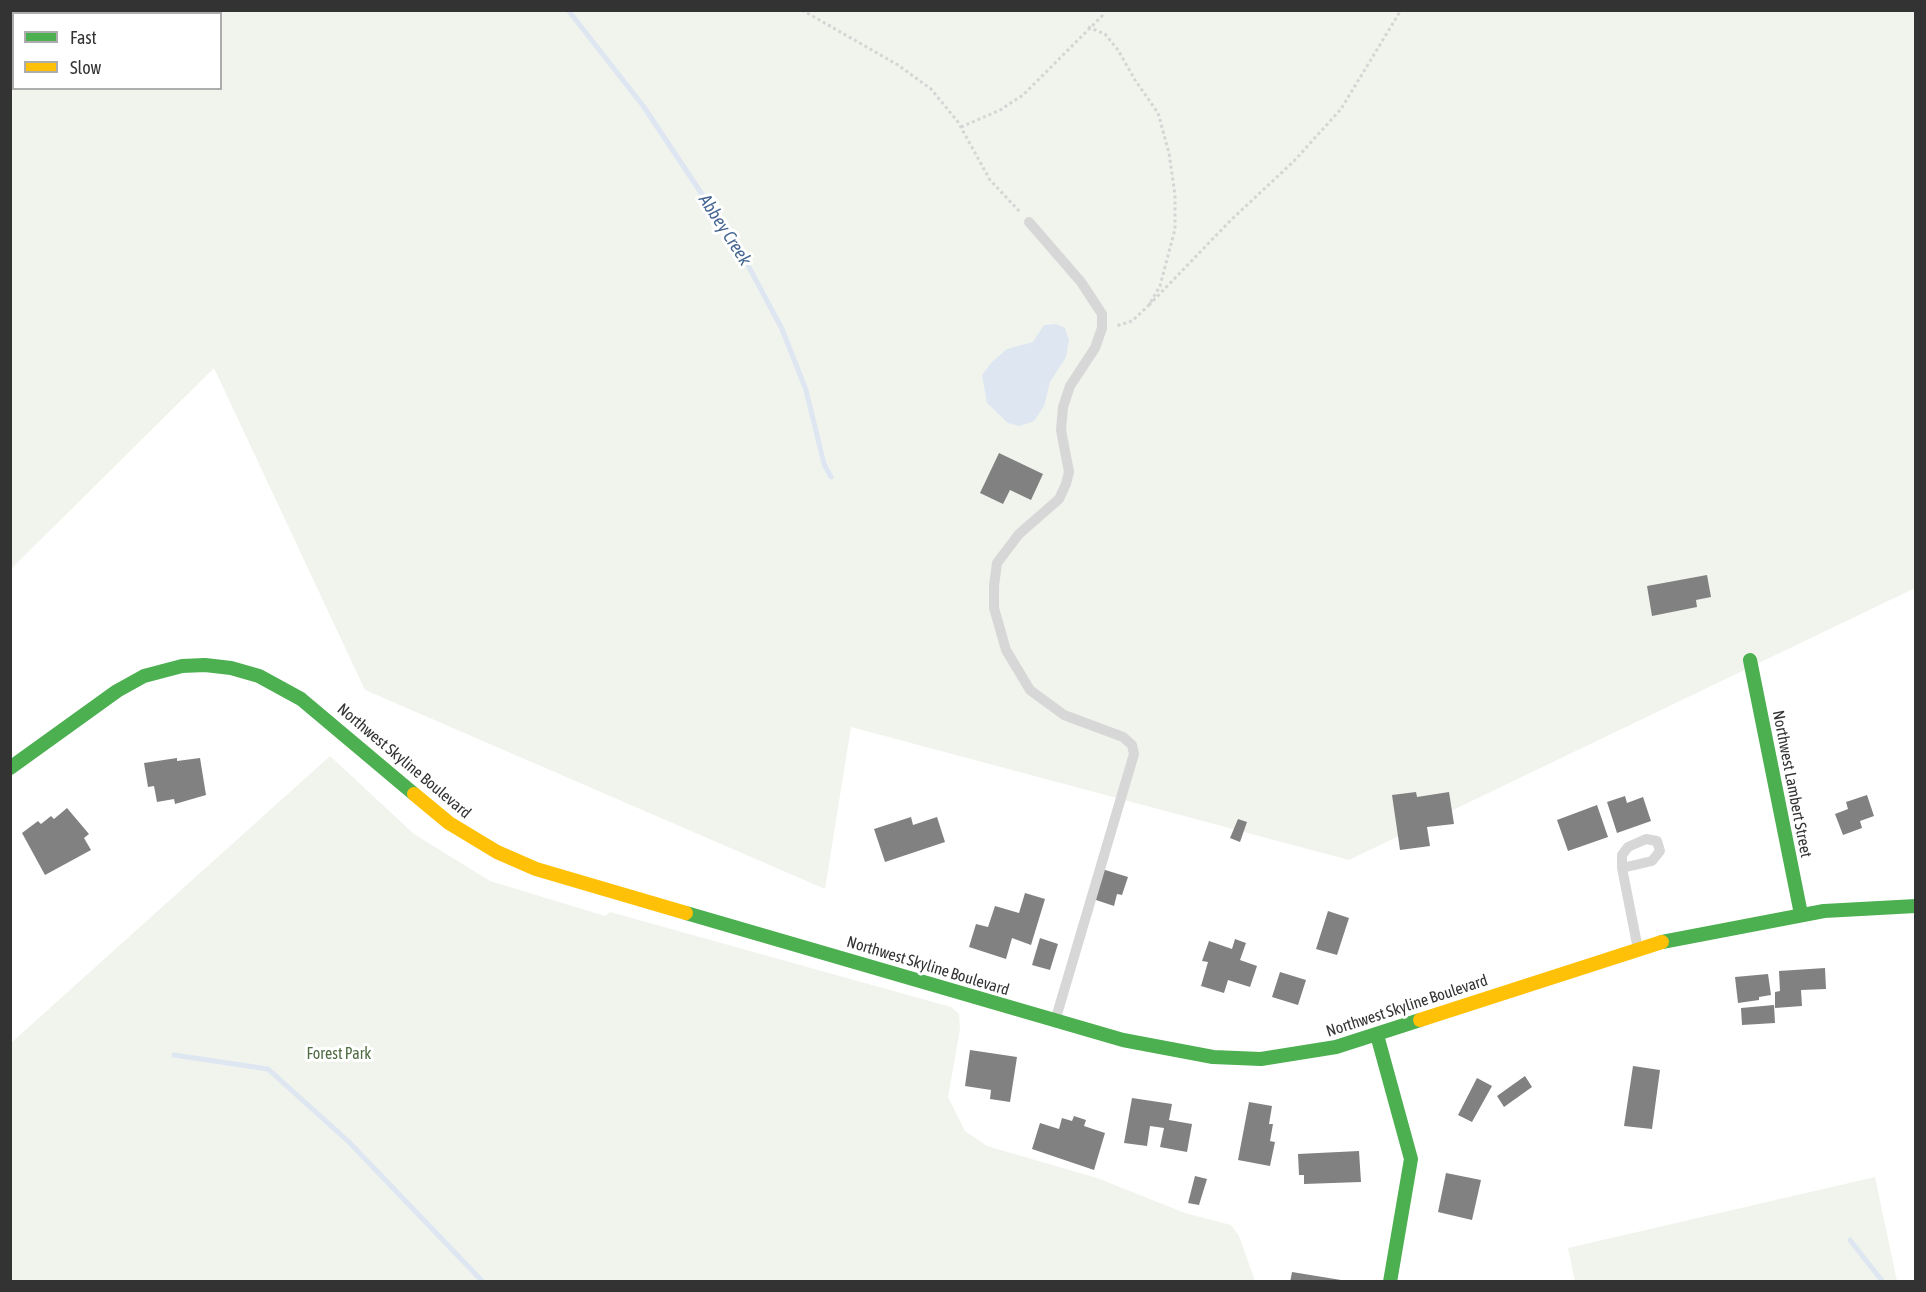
<!DOCTYPE html>
<html>
<head>
<meta charset="utf-8">
<style>
  body { margin:0 }
  #map { position:relative; width:1926px; height:1292px; overflow:hidden; background:#fff; font-family:"Asap Condensed",sans-serif }
  canvas { display:block }
  .frame { position:absolute; inset:0; border:12px solid #333; pointer-events:none }
  .legend { position:absolute; left:12px; top:12px; width:210px; height:78px; box-sizing:border-box; background:#fff; border:2px solid #adadad; margin:0; padding:8px 10px; list-style:none; font-size:18px; color:#333 }
  .legend li { display:flex; align-items:center; gap:12px; height:30px }
  .legend b { width:30px; border:2px solid #adadad }
</style>
</head>
<body>
<div id="map">
<canvas width="1926" height="1292"></canvas>
<div class="frame"></div>
<ul class="legend">
<li><b style="height:8px;background:#4caf50"></b>Fast</li>
<li><b style="height:8px;background:#ffc107"></b>Slow</li>
</ul>
</div>
<script>
const ctx = document.querySelector('canvas').getContext('2d');
ctx.lineJoin = 'round';
function fillPath(path, color) {
  ctx.fillStyle = color;
  ctx.fill(path, 'evenodd');
}
function toPath(rows) {
  const path = new Path2D();
  for (const r of rows) {
    path.moveTo(r[0], r[1]);
    for (let i = 2; i < r.length; i += 2) path.lineTo(r[i], r[i + 1]);
  }
  return path;
}
function strokePath(path, color, width, dash) {
  ctx.strokeStyle = color;
  ctx.lineWidth = width;
  ctx.lineCap = dash ? 'butt' : 'round';
  ctx.setLineDash(dash || []);
  ctx.stroke(path);
}
function drawText(font, color, halo, rows, align = 'center') {
  ctx.font = font + ' "Asap Condensed",sans-serif';
  ctx.lineWidth = 6;
  ctx.setLineDash([]);
  ctx.textBaseline = 'middle';
  ctx.strokeStyle = halo;
  ctx.fillStyle = color;
  for (const [text, x, y, turn = 0] of rows) {
    ctx.save();
    ctx.translate(x, y);
    ctx.rotate((+turn || 0) * Math.PI / 180);
    ctx.textAlign = isNaN(turn) ? turn : align;
    if (halo) ctx.strokeText(text, 0, 0);
    ctx.fillText(text, 0, 0);
    ctx.restore();
  }
}
const green = toPath([
  [11,11,1915,11,1915,588,1349,860,851,727,825,889,365,690,214,368,11,569],
  [14,14,220,14,220,88,14,88],
  [330,756,414,834,490,881,605,916,610,912,951,1007,959,1014,960,1029,948,1097,965,1131,987,1146,1097,1178,1185,1213,1231,1225,1239,1236,1255,1281,11,1281,11,1043],
  [1875,1177,1897,1281,1575,1281,1568,1248]
]);
const water = toPath([
  [1056,324,1065,328,1069,340,1066,357,1050,382,1044,406,1034,421,1019,426,1008,423,987,403,982,375,992,362,1007,349,1033,342,1044,325]
]);
const stream = toPath([
  [568,10,644,107,743,256,782,329,806,390,824,464,831,477],
  [174,1055,268,1069,349,1142,483,1282],
  [1850,1240,1883,1282]
]);
const building = toPath([
  [999,453,1043,474,1031,500,1010,490,1003,504,980,493],
  [1707,575,1711,597,1696,600,1697,607,1652,616,1647,586],
  [177,758,177,761,200,758,206,795,175,804,174,799,157,802,154,786,148,787,144,763],
  [1416,792,1417,797,1449,792,1454,824,1427,827,1430,846,1400,850,1392,795],
  [1867,795,1874,816,1860,821,1862,828,1843,835,1835,814,1848,809,1846,802],
  [1625,796,1627,803,1643,797,1651,821,1617,833,1607,802],
  [1597,805,1608,837,1568,851,1557,820],
  [67,808,89,834,84,838,91,850,45,875,22,833,38,821,41,824,51,816,54,819],
  [911,817,913,825,937,817,945,842,885,862,874,829],
  [1238,819,1247,822,1240,842,1230,838],
  [1102,869,1128,877,1122,895,1117,894,1114,906,1093,899],
  [1025,893,1045,899,1031,945,1012,938,1006,959,969,947,976,924,988,927,995,906,1019,913],
  [1328,911,1349,918,1337,955,1316,949],
  [1040,938,1058,944,1050,970,1032,965],
  [1235,939,1246,943,1240,960,1257,966,1250,987,1228,980,1224,993,1201,986,1208,962,1202,961,1209,941,1232,949],
  [1825,968,1826,989,1801,990,1802,1006,1775,1008,1775,992,1780,991,1779,971],
  [1280,972,1306,980,1298,1005,1272,997],
  [1768,974,1771,995,1759,997,1759,1000,1738,1003,1735,977],
  [1774,1005,1775,1023,1742,1025,1741,1008],
  [970,1050,1017,1057,1010,1102,990,1099,991,1090,965,1086],
  [1633,1066,1660,1070,1652,1129,1624,1126],
  [1525,1076,1532,1087,1504,1107,1497,1096],
  [1477,1078,1492,1086,1472,1122,1458,1115],
  [1132,1098,1172,1104,1169,1120,1192,1124,1187,1152,1160,1147,1164,1128,1150,1126,1147,1146,1124,1143],
  [1249,1102,1272,1106,1269,1124,1273,1124,1270,1141,1275,1142,1270,1166,1238,1160],
  [1074,1116,1086,1120,1084,1126,1105,1133,1094,1170,1032,1149,1040,1123,1059,1129,1062,1118,1072,1121],
  [1359,1151,1361,1182,1304,1184,1304,1175,1299,1175,1298,1154],
  [1446,1173,1481,1180,1472,1220,1438,1212],
  [1195,1176,1207,1179,1199,1205,1188,1203],
  [1292,1272,1341,1280,1341,1282,1290,1282]
]);
const path = toPath([
  [802,10,898,65,931,89,958,122,990,180,1020,212],
  [1088,27,1105,34,1118,50,1135,80,1158,113,1169,153,1175,195,1175,229,1160,286,1149,305,1132,321,1116,326],
  [961,127,1000,110,1023,95,1102,16,1103,10],
  [1149,305,1231,220,1294,161,1341,109,1401,10]
]);
const lane = toPath([
  [1029,222,1081,282,1102,314,1102,328,1095,348,1070,386,1063,407,1061,430,1069,472,1066,484,1059,499,1019,534,997,563,994,586,994,608,1006,650,1030,690,1064,715,1123,737,1132,745,1134,754,1055,1021],
  [1622,868,1652,861,1660,851,1657,841,1646,839,1628,847,1622,855,1622,868,1638,949]
]);
const fast = toPath([
  [1750,660,1801,914],
  [10,768,117,691,144,676,182,666,205,665,231,668,259,676,301,699,414,794],
  [686,913,1123,1040,1213,1057,1261,1059,1336,1047,1420,1020],
  [1662,942,1824,911,1916,906],
  [1377,1035,1411,1159,1390,1282]
]);
const slow = toPath([
  [414,794,449,823,497,852,536,869,686,913],
  [1420,1020,1662,942]
]);
const streetNames = [
  ["Northwest Skyline Boulevard",404,761,40],
  ["Northwest Lambert Street",1792,784,79],
  ["Northwest Skyline Boulevard",928,966,17],
  ["Northwest Skyline Boulevard",1407,1006,-18]
];
const parkNames = [
  ["Forest Park",339,1054]
];
const waterNames = [
  ["Abbey Creek",725,230,57]
];
fillPath(green, '#f0f4ed');
fillPath(water, '#dee6f2');
strokePath(stream, '#dee6f2', 5);
fillPath(building, '#818181');
strokePath(path, '#d5d5d5', 3, [3, 3]);
strokePath(lane, '#d7d7d7', 10);
strokePath(fast, '#4caf50', 14);
strokePath(slow, '#ffc107', 14);
drawText('16px', '#333', '#fff', streetNames);
drawText('16px', '#4f6c42', '#fff', parkNames);
drawText('italic 18px', '#456691', '#fff', waterNames);
</script>
</body>
</html>
